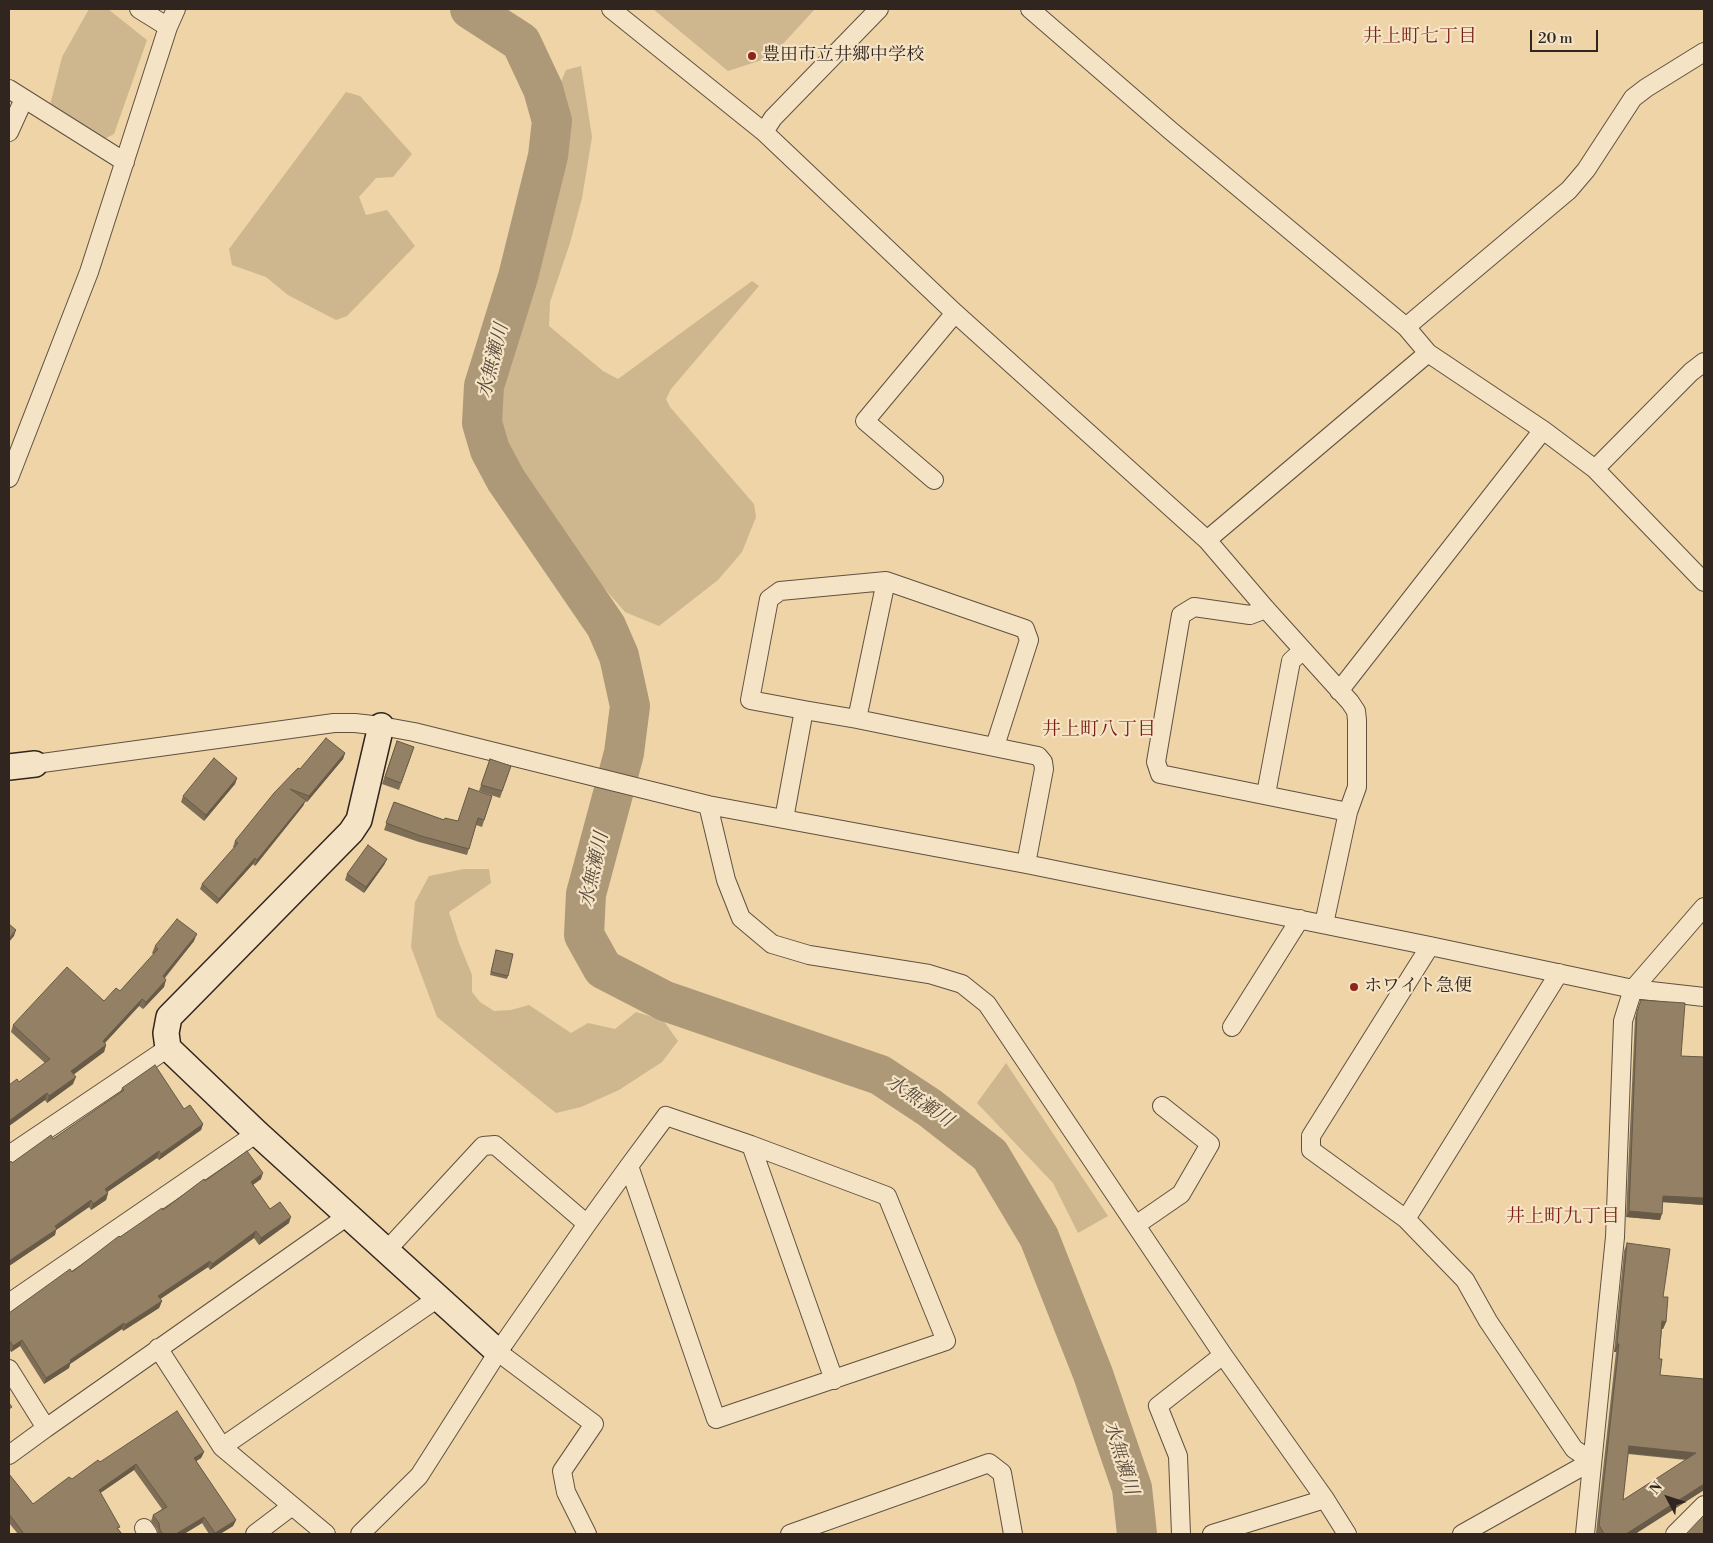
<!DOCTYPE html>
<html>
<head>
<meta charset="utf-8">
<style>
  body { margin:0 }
  #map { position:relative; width:1713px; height:1543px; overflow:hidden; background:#eed4a6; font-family:"Libre Bodoni",serif }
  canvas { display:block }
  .frame { position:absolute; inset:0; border:10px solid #30251f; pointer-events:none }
  .north { position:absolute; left:1643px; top:1473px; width:50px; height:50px; -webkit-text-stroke:4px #f4e3c5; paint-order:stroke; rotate:310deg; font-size:14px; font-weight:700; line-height:20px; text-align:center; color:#30251f }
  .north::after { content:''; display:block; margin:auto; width:18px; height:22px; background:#30251f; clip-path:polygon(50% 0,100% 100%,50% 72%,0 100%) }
  .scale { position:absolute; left:1530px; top:30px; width:68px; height:22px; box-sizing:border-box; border:2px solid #30251f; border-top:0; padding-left:6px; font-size:15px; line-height:18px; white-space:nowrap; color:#30251f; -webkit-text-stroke:4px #f4e3c5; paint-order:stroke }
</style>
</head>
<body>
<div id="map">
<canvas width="1713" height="1543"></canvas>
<div class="frame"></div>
<div class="north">N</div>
<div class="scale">20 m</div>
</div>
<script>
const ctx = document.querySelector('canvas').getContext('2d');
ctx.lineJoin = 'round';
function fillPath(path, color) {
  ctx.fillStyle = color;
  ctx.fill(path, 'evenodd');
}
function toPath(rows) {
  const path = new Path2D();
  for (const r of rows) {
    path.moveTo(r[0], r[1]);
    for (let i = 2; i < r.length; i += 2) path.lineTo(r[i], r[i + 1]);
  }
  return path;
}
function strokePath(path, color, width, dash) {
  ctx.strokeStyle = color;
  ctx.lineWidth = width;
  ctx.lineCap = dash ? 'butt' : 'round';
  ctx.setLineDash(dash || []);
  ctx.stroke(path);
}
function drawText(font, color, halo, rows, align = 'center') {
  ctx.font = font + ' "Libre Bodoni","Noto Serif JP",serif';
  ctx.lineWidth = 4.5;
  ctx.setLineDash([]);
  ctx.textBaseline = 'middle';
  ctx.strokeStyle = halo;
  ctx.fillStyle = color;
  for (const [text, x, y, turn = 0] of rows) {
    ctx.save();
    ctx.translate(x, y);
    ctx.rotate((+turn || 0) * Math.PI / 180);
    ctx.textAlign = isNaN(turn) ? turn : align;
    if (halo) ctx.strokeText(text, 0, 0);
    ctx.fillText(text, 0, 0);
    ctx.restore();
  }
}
const green = toPath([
  [89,9,108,9,147,40,114,134,102,140,50,105,62,57],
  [653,9,815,9,771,57,728,71],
  [581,66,592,137,582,198,570,243,550,302,549,326,603,371,618,379,752,281,759,286,671,389,666,399,670,407,754,504,756,517,742,552,718,580,659,626,625,612,572,551,531,495,493,435,493,390,546,203,556,155,557,91,566,70],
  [346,92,360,96,412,154,393,177,376,178,359,197,366,215,387,210,415,246,347,316,336,320,288,295,266,277,232,265,229,249],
  [464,869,489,869,491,883,449,912,459,943,472,975,472,992,480,1002,494,1011,511,1010,529,1005,571,1033,588,1023,615,1029,636,1012,663,1020,678,1041,662,1062,619,1090,581,1107,556,1113,437,1017,411,947,415,902,429,876],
  [1006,1063,1108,1216,1078,1233,1053,1183,977,1103]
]);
const river = toPath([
  [470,9,521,42,543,89,552,121,548,156,518,277,484,386,482,423,490,450,506,480,606,626,619,656,630,706,624,753,586,894,584,935,603,969,665,1001,880,1075,930,1108,990,1155,1039,1237,1093,1374,1132,1488,1137,1534]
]);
const street = toPath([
  [139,9,168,27],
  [611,9,764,132,955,313,1207,540,1266,609,1350,702,1356,711,1357,720,1357,787,1348,812,1324,924],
  [1030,9,1171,131,1406,327,1428,353,1543,430,1595,469,1704,582],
  [9,89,125,162],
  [9,132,24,99],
  [764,132,773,118,879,9],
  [1406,327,1569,190,1586,170,1633,98,1646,88,1704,52],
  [1595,469,1691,372,1704,362],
  [9,478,89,272,168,27,176,9],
  [934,480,865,421,955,313],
  [1207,540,1428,353],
  [1266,609,1250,615,1194,607,1181,615,1156,762,1160,774,1348,812],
  [1339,691,1543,430],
  [804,710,750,700,769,599,780,591,886,581,1025,629,1029,640,995,746],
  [857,719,886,581],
  [35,764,334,723,355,723,381,726,414,732,708,805,1026,864,1430,946,1633,989,1704,997],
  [1266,794,1291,661,1303,650],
  [708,805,726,880,741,918,772,944,809,955,929,974,962,984,987,1004,1223,1355,1325,1499,1347,1534],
  [784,819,804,710,857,719,1038,756,1043,762,1044,769,1026,864],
  [1430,946,1311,1136,1311,1150,1406,1219,1465,1280,1488,1321,1574,1449,1592,1461],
  [1232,1027,1300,919],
  [751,1145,834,1380],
  [9,1155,168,1048],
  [1406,1219,1559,973],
  [1136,1225,1181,1194,1210,1144,1162,1106],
  [387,1250,483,1146,495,1145,587,1224],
  [9,1303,257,1133],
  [158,1348,222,1447,326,1534],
  [498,1352,594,1424,562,1471,566,1492,587,1534],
  [9,1369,46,1428,349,1215],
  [222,1447,438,1298],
  [9,1455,46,1428],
  [144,1528,148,1534],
  [255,1534,292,1506],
  [360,1534,419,1476,498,1352,587,1224,629,1166,666,1116,751,1145,887,1196,946,1341,716,1419,629,1166],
  [790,1534,989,1463,1002,1473,1013,1534],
  [1181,1534,1178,1456,1158,1406,1223,1355],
  [1212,1534,1325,1499],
  [1462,1534,1592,1461],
  [1585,1534,1615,1237,1623,1021,1633,989,1704,907],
  [1675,1534,1704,1505]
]);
const secondary = toPath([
  [381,726,359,820,351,832,169,1017,166,1033,168,1048,257,1133,498,1352],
  [9,767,35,764]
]);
const wall = toPath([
  [397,741,414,747,399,790,382,784],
  [345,753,343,759,307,802,305,801,303,806,255,866,253,864,217,904,200,889,202,884,234,848,233,847,235,841,300,769],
  [490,759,511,766,500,798,479,791],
  [237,778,235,784,204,821,181,802,183,796],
  [492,796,482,827,476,825,467,855,419,842,384,830,394,802,444,820,458,821],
  [387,859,384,865,364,893,345,880,347,874],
  [194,941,165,978,164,987,143,1009,139,1006,105,1043,106,1045,104,1052,74,1074,73,1084,47,1103,45,1100,9,1126,9,1085,19,1082,45,1063,11,1032,13,1025,104,1001,120,991,154,955,152,953,155,946],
  [496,950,508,976,507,979,490,975],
  [1641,1000,1681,1056,1704,1057,1704,1205,1663,1202,1660,1220,1626,1217,1635,1018],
  [122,1088,184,1109,203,1124,201,1130,159,1160,157,1158,107,1192,108,1193,106,1200,91,1210,89,1207,56,1230,55,1235,9,1266,9,1163,12,1163,53,1139,120,1093],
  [261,1179,253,1185,270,1209,289,1223,259,1245,254,1238,210,1270,208,1267,160,1299,162,1301,159,1308,123,1331,122,1329,70,1364,69,1368,44,1384,20,1346,11,1352,9,1349,9,1313,72,1272,120,1237,163,1210,205,1181],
  [1627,1243,1663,1297,1666,1322,1663,1329,1662,1329,1659,1359,1660,1375,1704,1490,1635,1534,1597,1534,1596,1533,1616,1352,1614,1352,1624,1251],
  [1628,1454,1686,1460,1623,1500],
  [204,1452,201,1458,196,1461,236,1520,233,1526,220,1534,209,1534,202,1523,184,1534,158,1534,157,1529,151,1521,153,1515,162,1509,134,1470,100,1493,119,1530,122,1534,18,1534,9,1523,9,1474,33,1504,100,1462]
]);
const shadedWall = toPath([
  [345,753,343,759,307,802,309,796],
  [237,778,235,784,204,821,206,815],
  [306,800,303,806,255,866,257,860],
  [255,858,253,864,217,904,219,899],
  [387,859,384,865,364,893,366,887],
  [16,930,14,936,9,942,9,938],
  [197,934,194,941,160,983,163,976],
  [166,980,164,987,143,1009,146,1002],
  [142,999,139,1006,100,1048,103,1041],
  [106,1045,104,1052,69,1078,71,1071],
  [76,1077,73,1084,47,1103,49,1096],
  [47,1093,45,1100,9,1126,9,1121],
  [203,1124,201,1130,159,1160,161,1154],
  [159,1151,157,1158,103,1195,105,1189],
  [263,1173,261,1179,248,1188,251,1182],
  [108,1193,106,1200,91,1210,93,1204],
  [1663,1196,1704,1198,1704,1205,1661,1202],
  [91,1200,89,1207,56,1230,55,1235,9,1266,9,1261],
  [1629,1211,1662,1214,1660,1220,1626,1217],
  [291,1217,289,1223,259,1245,261,1238],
  [256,1231,254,1238,210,1270,212,1264],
  [210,1261,208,1267,156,1302,158,1296],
  [162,1301,159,1308,123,1331,125,1325],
  [1662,1321,1666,1322,1663,1329,1659,1329],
  [124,1323,122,1329,70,1364,69,1368,44,1384,46,1378,70,1360],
  [22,1340,20,1346,11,1352,13,1346],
  [1617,1344,1619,1344,1616,1352,1614,1352],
  [1629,1446,1696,1453,1694,1460,1626,1453],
  [204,1452,201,1458,192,1464,194,1458],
  [136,1464,134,1470,96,1496,99,1490],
  [1704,1484,1704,1490,1635,1534,1626,1534],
  [204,1517,202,1523,184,1534,176,1534],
  [236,1520,233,1526,220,1534,214,1534]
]);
const building = toPath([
  [326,738,345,753,309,796,290,789,306,800,257,860,255,858,219,899,202,884,238,843,235,841,274,793,298,768,300,769,326,738],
  [397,741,414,747,401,783,385,777,397,741],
  [214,758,237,778,206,815,183,796,214,758],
  [490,759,511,766,502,791,481,785,490,759],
  [469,788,492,796,484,820,478,818,469,849,421,836,386,823,394,802,444,820,445,818,458,821,469,788],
  [368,845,387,859,366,887,347,874,368,845],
  [177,919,197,934,163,976,166,980,146,1002,142,999,103,1041,106,1045,71,1071,76,1077,49,1096,47,1093,9,1121,9,1085,17,1079,19,1082,50,1059,13,1025,67,967,104,1001,116,988,120,991,158,949,155,946,177,919],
  [9,924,16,930,9,938,9,924],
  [496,950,513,954,508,976,491,972,496,950],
  [1641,1000,1685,1003,1681,1056,1704,1057,1704,1198,1663,1196,1662,1214,1629,1211,1637,1012,1641,1000],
  [155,1065,184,1109,190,1105,203,1124,161,1154,159,1151,105,1189,108,1193,93,1204,91,1200,55,1226,57,1229,9,1261,9,1163,11,1161,12,1163,51,1135,53,1139,124,1090,122,1088,155,1065],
  [247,1151,263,1173,251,1182,270,1209,280,1202,291,1217,261,1238,256,1231,212,1264,210,1261,158,1296,162,1301,125,1325,124,1323,70,1360,71,1362,46,1378,22,1340,13,1346,9,1340,9,1313,70,1269,72,1272,119,1236,120,1237,162,1208,163,1210,204,1179,205,1181,247,1151],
  [1627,1243,1670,1249,1663,1297,1668,1297,1666,1322,1662,1321,1659,1359,1662,1359,1660,1375,1704,1379,1704,1484,1626,1534,1604,1534,1599,1525,1619,1344,1617,1344,1627,1243],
  [1629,1446,1696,1453,1623,1500,1629,1446],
  [9,1403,12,1407,9,1409,9,1403],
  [177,1411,204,1452,194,1458,236,1520,215,1533,204,1517,176,1534,163,1534,160,1530,159,1523,153,1515,167,1507,136,1464,99,1490,120,1527,117,1528,122,1534,24,1534,9,1514,9,1474,33,1504,69,1477,72,1479,98,1460,100,1462,177,1411],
  [1704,1515,1704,1534,1686,1534,1704,1515]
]);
const markers = [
  [752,56,5,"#8f2418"],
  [1354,987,5,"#8f2418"]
];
const poiNames = [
  ["豊田市立井郷中学校",762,56],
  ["ホワイト急便",1364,987]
];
const neighbourhoodNames = [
  ["井上町七丁目",1420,37],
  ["井上町八丁目",1099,730],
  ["井上町九丁目",1563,1217]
];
const waterNames = [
  ["水無瀬川",494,361,-76],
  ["水無瀬川",595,870,-78],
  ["水無瀬川",919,1102,35],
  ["水無瀬川",1120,1458,73]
];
fillPath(green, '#ceb68f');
strokePath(river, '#ad9878', 40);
strokePath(street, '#605141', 20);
strokePath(secondary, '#30251f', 28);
strokePath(street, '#f4e3c5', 18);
strokePath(secondary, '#f4e3c5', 25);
fillPath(wall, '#7e6e57');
fillPath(shadedWall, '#675a47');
fillPath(building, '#938065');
strokePath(building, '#675a47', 1);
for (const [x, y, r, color] of markers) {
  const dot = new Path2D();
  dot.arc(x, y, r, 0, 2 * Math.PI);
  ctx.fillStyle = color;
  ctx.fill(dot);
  strokePath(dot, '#f4e3c5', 2);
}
drawText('18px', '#30251f', '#f4e3c5', poiNames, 'left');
drawText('19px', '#7a1f14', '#f4e3c5', neighbourhoodNames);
drawText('italic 19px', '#56483a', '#f4e3c5', waterNames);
</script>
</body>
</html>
